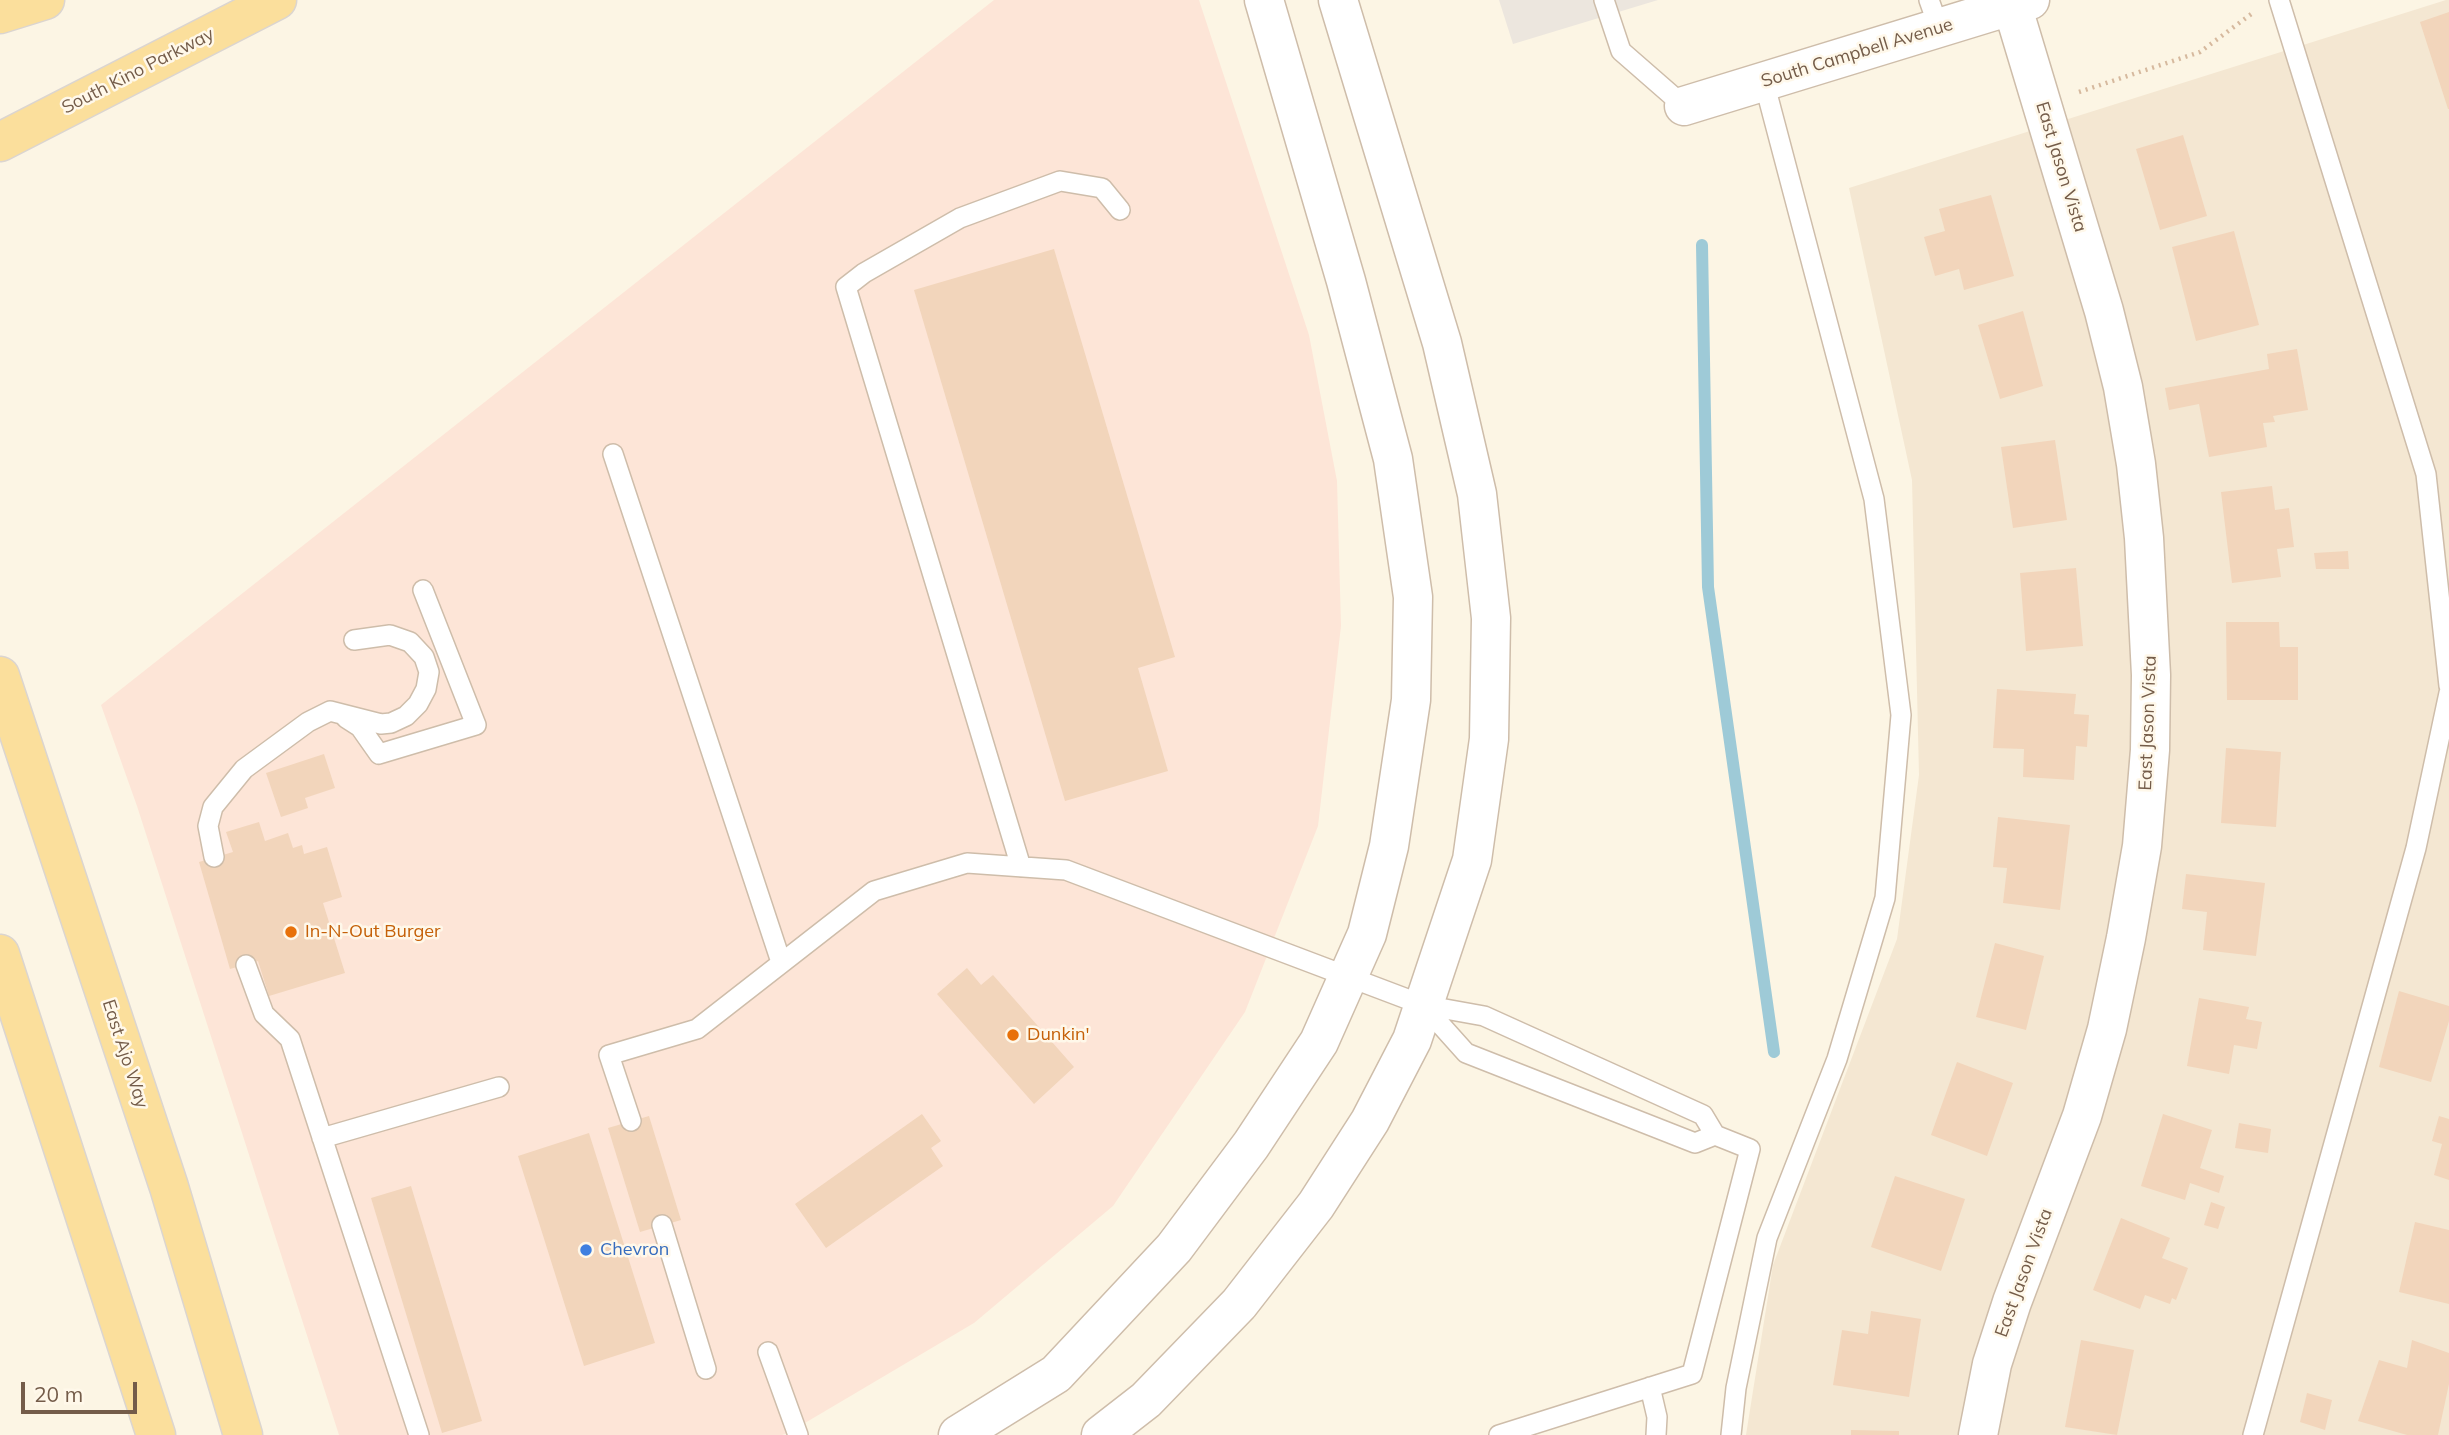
<!DOCTYPE html>
<html>
<head>
<meta charset="utf-8">
<style>
  body { margin:0 }
  #map { position:relative; width:2449px; height:1435px; overflow:hidden; background:#fcf5e4; font-family:Mulish,sans-serif }
  canvas { display:block }
  .scale { position:absolute; left:21px; top:1382px; width:116px; height:32px; box-sizing:border-box; border:4px solid #745c49; border-top:0; padding-left:9px; font-size:21px; line-height:24px; white-space:nowrap; color:#745c49; -webkit-text-stroke:5px #fff8ea; paint-order:stroke }
</style>
</head>
<body>
<div id="map">
<canvas width="2449" height="1435"></canvas>
<div class="scale">20 m</div>
</div>
<script>
const ctx = document.querySelector('canvas').getContext('2d');
ctx.lineJoin = 'round';
function fillPath(path, color) {
  ctx.fillStyle = color;
  ctx.fill(path, 'evenodd');
}
function toPath(rows) {
  const path = new Path2D();
  for (const r of rows) {
    path.moveTo(r[0], r[1]);
    for (let i = 2; i < r.length; i += 2) path.lineTo(r[i], r[i + 1]);
  }
  return path;
}
function strokePath(path, color, width, dash) {
  ctx.strokeStyle = color;
  ctx.lineWidth = width;
  ctx.lineCap = dash ? 'butt' : 'round';
  ctx.setLineDash(dash || []);
  ctx.stroke(path);
}
function drawText(font, color, halo, rows, align = 'center') {
  ctx.font = font + ' Mulish,sans-serif';
  ctx.lineWidth = 5;
  ctx.setLineDash([]);
  ctx.textBaseline = 'middle';
  ctx.strokeStyle = halo;
  ctx.fillStyle = color;
  for (const [text, x, y, turn = 0] of rows) {
    ctx.save();
    ctx.translate(x, y);
    ctx.rotate((+turn || 0) * Math.PI / 180);
    ctx.textAlign = isNaN(turn) ? turn : align;
    if (halo) ctx.strokeText(text, 0, 0);
    ctx.fillText(text, 0, 0);
    ctx.restore();
  }
}
const residential = toPath([
  [2446,0,2449,0,2449,1435,1746,1435,1773,1265,1897,939,1919,775,1912,480,1849,188]
]);
const commercial = toPath([
  [994,0,1199,0,1309,335,1337,481,1341,626,1318,826,1245,1012,1113,1206,974,1323,788,1433,782,1435,339,1435,137,806,101,705]
]);
const industrial = toPath([
  [1499,0,1658,0,1513,44]
]);
const stream = toPath([
  [1702,245,1708,587,1774,1052]
]);
const building = toPath([
  [2449,12,2449,109,2448,109,2420,22],
  [2183,135,2207,216,2160,230,2136,149],
  [1991,195,2014,276,1964,290,1959,269,1935,276,1924,237,1945,231,1939,209],
  [2234,231,2259,325,2196,341,2172,247],
  [1054,249,1175,657,1138,668,1168,771,1065,801,914,290],
  [2023,311,2043,386,2000,399,1978,325],
  [2297,349,2308,410,2273,416,2275,422,2263,423,2267,447,2209,457,2199,404,2169,410,2165,388,2269,369,2267,354],
  [2055,440,2067,520,2013,528,2001,447],
  [2272,486,2275,510,2289,508,2294,547,2277,549,2281,577,2232,583,2221,492],
  [2348,551,2349,569,2316,569,2314,553],
  [2076,568,2083,646,2026,651,2020,573],
  [2226,622,2279,622,2280,647,2298,647,2298,700,2227,700],
  [1997,689,2076,694,2074,714,2089,715,2087,747,2076,746,2074,780,2023,777,2024,749,1993,748],
  [2226,748,2281,752,2276,827,2221,823],
  [324,754,335,788,305,798,308,808,281,817,266,773],
  [1998,817,2070,825,2060,910,2003,903,2007,868,1993,867],
  [259,822,265,841,288,833,293,848,302,845,304,854,327,847,342,897,323,903,345,973,269,996,258,961,230,969,199,862,233,852,226,832],
  [2186,874,2265,883,2256,956,2203,950,2207,912,2182,909],
  [1995,943,2044,956,2026,1030,1976,1017],
  [967,968,981,985,993,975,1074,1067,1034,1104,937,994],
  [2399,991,2449,1006,2449,1021,2431,1082,2379,1067],
  [2199,998,2249,1007,2246,1019,2262,1022,2257,1049,2234,1045,2229,1074,2187,1066],
  [1957,1062,2013,1083,1987,1156,1931,1135],
  [922,1114,941,1141,931,1148,943,1166,826,1248,795,1204],
  [2163,1114,2212,1130,2200,1168,2224,1176,2219,1193,2190,1183,2185,1200,2141,1186],
  [649,1116,681,1220,640,1232,608,1128],
  [2439,1116,2449,1119,2449,1180,2434,1175,2442,1144,2432,1141],
  [2239,1123,2271,1129,2268,1153,2235,1148],
  [589,1133,655,1343,584,1366,518,1156],
  [1895,1176,1965,1199,1941,1271,1871,1247],
  [411,1186,482,1421,442,1433,371,1198],
  [2211,1202,2225,1207,2218,1229,2204,1225],
  [2121,1218,2170,1238,2162,1258,2188,1268,2176,1300,2172,1298,2170,1304,2145,1295,2140,1309,2093,1290],
  [2415,1222,2449,1230,2449,1304,2399,1292],
  [1871,1311,1921,1319,1909,1397,1833,1385,1842,1330,1868,1334],
  [2081,1340,2134,1350,2117,1435,2065,1427],
  [2412,1340,2449,1353,2449,1384,2438,1435,2407,1435,2358,1421,2379,1360,2407,1368],
  [2307,1393,2332,1400,2325,1430,2300,1422],
  [1851,1430,1899,1431,1899,1435,1851,1435]
]);
const path = toPath([
  [2079,92,2200,52,2254,12]
]);
const service = toPath([
  [1604,0,1621,51,1684,106],
  [1929,0,1939,28],
  [2279,0,2426,474,2449,686],
  [613,454,781,962],
  [346,718,360,727,379,754,476,725,423,590],
  [214,857,208,826,213,807,244,769,308,722,330,711,381,724,391,723,406,716,418,704,426,689,429,672,424,657,410,642,390,635,354,640],
  [1021,867,846,287,864,273,960,218,1060,181,1102,188,1120,210],
  [246,965,264,1014,290,1039,419,1435],
  [631,1121,609,1055,697,1029,874,891,967,863,1066,870,1423,1005,1484,1016,1703,1115,1715,1135,1695,1143,1466,1053,1423,1005],
  [322,1138,499,1087],
  [662,1225,706,1369],
  [768,1352,798,1435],
  [1650,1387,1657,1417,1656,1435],
  [1499,1435,1692,1374,1750,1149,1715,1135],
  [1731,1435,1736,1388,1767,1238,1837,1059,1885,898,1901,715,1874,499,1764,82],
  [2253,1435,2416,848,2449,693]
]);
const minor = toPath([
  [1684,106,2030,0],
  [958,1435,1056,1374,1174,1248,1251,1145,1319,1042,1367,934,1389,846,1411,700,1413,597,1393,459,1346,281,1264,0],
  [1101,1435,1146,1400,1239,1304,1316,1205,1370,1121,1412,1040,1472,860,1489,739,1491,618,1477,494,1442,343,1338,0],
  [1978,1435,1992,1364,2012,1302,2082,1116,2107,1029,2126,938,2142,846,2150,750,2151,675,2144,538,2136,464,2123,387,2104,311,2012,5]
]);
const primary = toPath([
  [0,14,45,0],
  [0,142,277,0],
  [0,676,169,1187,243,1435],
  [0,954,156,1435]
]);
const markers = [
  [291,932,7,"#e8710a"],
  [1013,1035,7,"#e8710a"],
  [586,1250,7,"#3f7fe0"]
];
const streetNames = [
  ["South Campbell Avenue",1857,53,-17],
  ["South Kino Parkway",138,71,-27],
  ["East Jason Vista",2061,167,73],
  ["East Jason Vista",2148,723,-88],
  ["East Ajo Way",125,1054,72],
  ["East Jason Vista",2024,1273,-70]
];
const foodNames = [
  ["In-N-Out Burger",305,932],
  ["Dunkin'",1027,1035]
];
const shopNames = [
  ["Chevron",600,1250]
];
fillPath(residential, '#f4e7d2');
fillPath(commercial, '#fde5d7');
fillPath(industrial, '#ece6de');
strokePath(stream, '#9ecad7', 12);
fillPath(building, '#f2d5bb');
strokePath(service, '#cebdaa', 22);
strokePath(minor, '#cebdaa', 41);
strokePath(primary, '#dbd5d0', 41);
strokePath(path, '#d6b99e', 4.5, [2, 5]);
strokePath(service, '#fff', 19);
strokePath(minor, '#fff', 38);
strokePath(primary, '#fbdf9c', 38);
for (const [x, y, r, color] of markers) {
  const dot = new Path2D();
  dot.arc(x, y, r, 0, 2 * Math.PI);
  ctx.fillStyle = color;
  ctx.fill(dot);
  strokePath(dot, '#fff8ea', 2.5);
}
drawText('18px', '#745c49', '#fff8ea', streetNames);
drawText('18px', '#c56008', '#fff8ea', foodNames, 'left');
drawText('18px', '#366cbe', '#fff8ea', shopNames, 'left');
</script>
</body>
</html>
